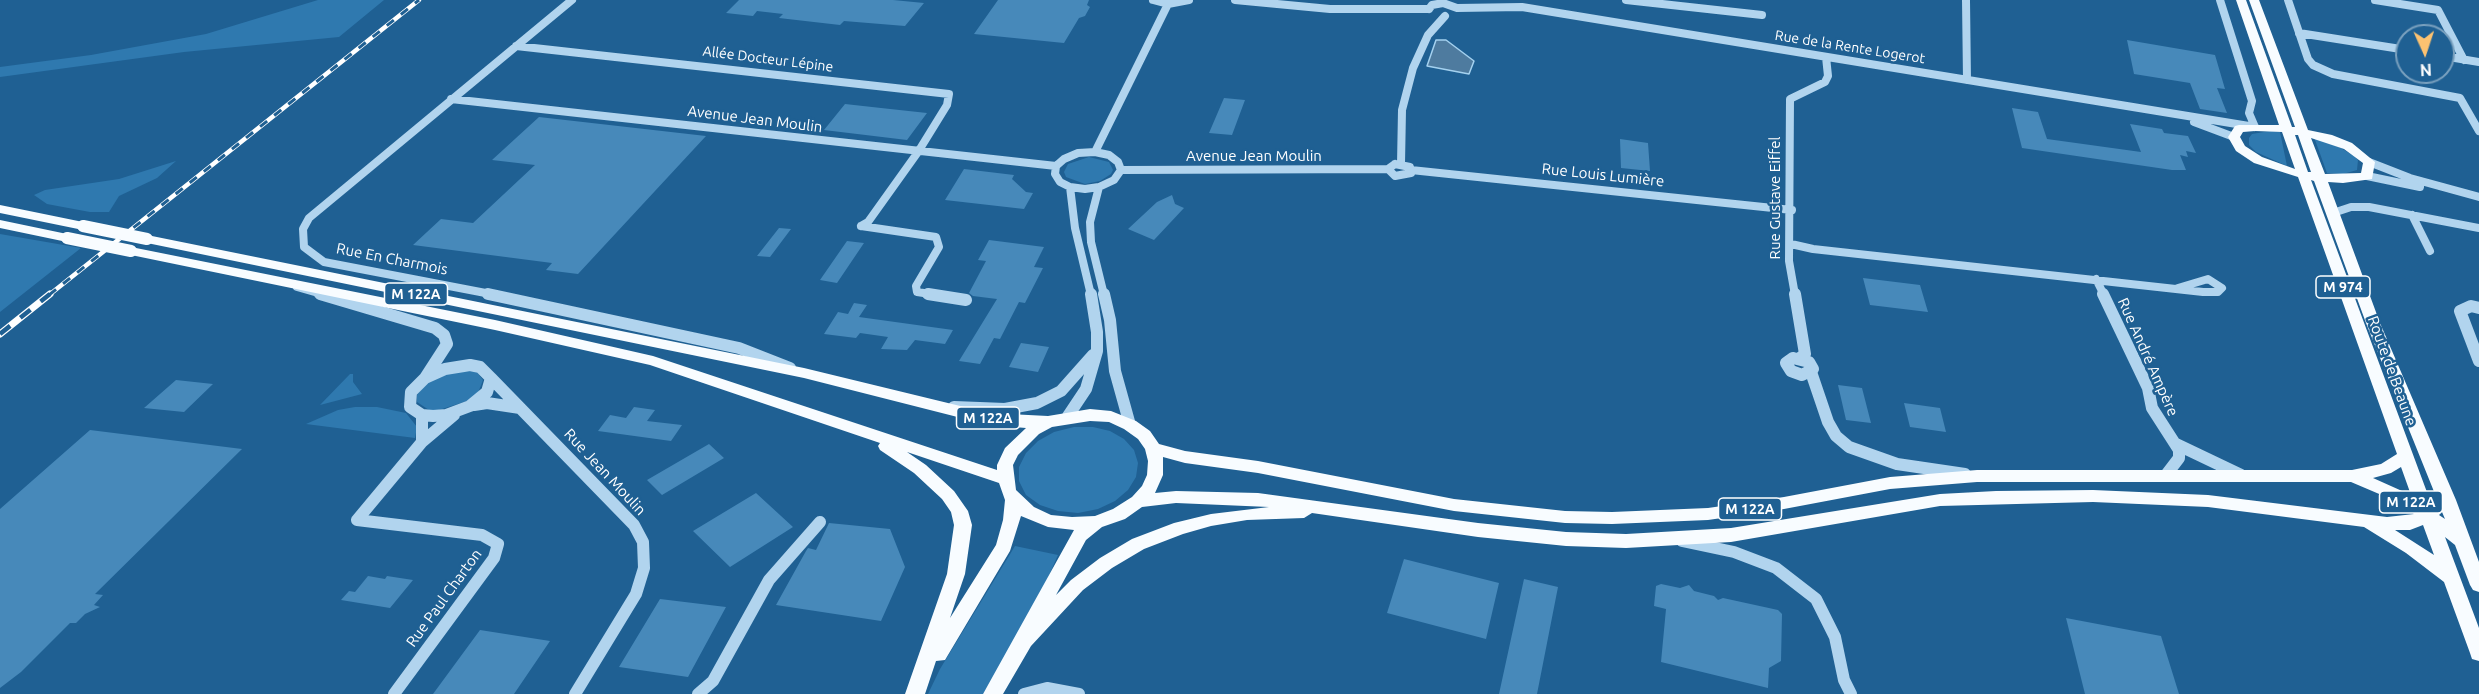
<!DOCTYPE html>
<html>
<head>
<meta charset="utf-8">
<style>
  body { margin:0 }
  #map { position:relative; width:2479px; height:694px; overflow:hidden; background:#1f6093; font-family:Ubuntu,sans-serif }
  canvas { display:block }
  .north { position:absolute; left:2395px; top:24px; width:60px; height:60px; box-sizing:border-box; background:#1f6093; border:2px solid #79a0be; border-radius:50%; rotate:177deg; font-size:16px; font-weight:700; line-height:24px; text-align:center; color:#fff }
  .north::after { content:''; display:block; margin:auto; width:21px; height:27px; background:#fcc271; clip-path:polygon(50% 0,100% 100%,50% 72%,0 100%) }
</style>
</head>
<body>
<div id="map">
<canvas width="2479" height="694"></canvas>
<div class="north">N</div>
</div>
<script>
const ctx = document.querySelector('canvas').getContext('2d');
ctx.lineJoin = 'round';
function fillPath(path, color) {
  ctx.fillStyle = color;
  ctx.fill(path, 'evenodd');
}
function toPath(rows) {
  const path = new Path2D();
  for (const r of rows) {
    path.moveTo(r[0], r[1]);
    for (let i = 2; i < r.length; i += 2) path.lineTo(r[i], r[i + 1]);
  }
  return path;
}
function strokePath(path, color, width, dash) {
  ctx.strokeStyle = color;
  ctx.lineWidth = width;
  ctx.lineCap = dash ? 'butt' : 'round';
  ctx.setLineDash(dash || []);
  ctx.stroke(path);
}
function drawText(font, color, halo, rows, align = 'center') {
  ctx.font = font + ' Ubuntu,sans-serif';
  ctx.lineWidth = 5;
  ctx.setLineDash([]);
  ctx.textBaseline = 'middle';
  ctx.strokeStyle = halo;
  ctx.fillStyle = color;
  for (const [text, x, y, turn = 0] of rows) {
    ctx.save();
    ctx.translate(x, y);
    ctx.rotate((+turn || 0) * Math.PI / 180);
    ctx.textAlign = isNaN(turn) ? turn : align;
    if (halo) ctx.strokeText(text, 0, 0);
    ctx.fillText(text, 0, 0);
    ctx.restore();
  }
}
const green = toPath([
  [318,0,384,0,339,37,184,52,0,77,0,67,91,55,206,34],
  [2270,131,2280,132,2287,166,2256,152,2249,145,2249,138,2252,134],
  [2314,137,2341,148,2354,156,2358,160,2357,170,2343,174,2327,173],
  [1089,157,1109,162,1113,170,1111,174,1100,181,1085,184,1066,177,1064,172,1068,164],
  [176,161,157,178,119,196,109,212,90,212,63,207,47,204,34,195,45,190,119,179],
  [0,234,81,248,0,312],
  [476,371,483,380,478,393,470,400,439,410,429,410,417,402,417,395,427,382,447,372],
  [350,374,353,374,353,382,362,394,320,405],
  [355,407,377,407,406,413,417,427,415,438,306,424,338,410],
  [1074,427,1093,427,1110,431,1124,439,1134,450,1138,463,1136,477,1128,490,1115,501,1098,509,1078,513,1058,511,1040,505,1026,495,1019,481,1019,467,1026,453,1038,441,1054,432],
  [1015,546,1058,555,1035,607,983,694,928,694,940,669]
]);
const water = toPath([
  [1436,40,1446,40,1474,61,1469,74,1427,66,1436,40]
]);
const building = toPath([
  [739,0,893,0,924,3,905,26,844,21,840,25,779,18,783,14,757,11,753,16,726,13],
  [998,0,1089,0,1087,5,1090,7,1085,16,1079,18,1064,43,974,34],
  [2127,40,2215,55,2225,89,2217,88,2227,113,2200,109,2190,83,2134,74],
  [1224,98,1245,100,1232,135,1209,133],
  [845,104,881,108,927,113,907,140,824,130],
  [2012,108,2038,112,2047,139,2141,152,2130,124,2162,129,2164,133,2188,136,2196,153,2186,151,2188,157,2180,155,2186,170,2172,170,2022,148],
  [539,117,706,136,578,274,546,270,552,263,413,245,441,219,473,223,535,165,492,160],
  [1620,139,1648,143,1650,171,1621,168],
  [964,169,1014,175,1012,179,1026,192,1033,193,1024,209,945,200],
  [1172,195,1175,204,1184,208,1154,240,1128,229,1157,202],
  [779,228,791,229,770,257,757,256],
  [989,240,1044,247,1034,267,1043,268,1025,303,1019,302,1000,339,994,338,980,364,959,361,997,299,973,296,969,293,986,261,978,260],
  [847,241,864,243,837,283,820,280],
  [1863,278,1920,285,1928,312,1870,305],
  [854,303,867,305,859,317,953,330,945,344,915,340,907,350,881,349,888,337,860,333,856,338,824,334,838,312,848,314],
  [1021,343,1049,347,1038,372,1009,367],
  [176,380,213,384,184,412,144,408],
  [1838,385,1862,388,1871,423,1846,420],
  [1904,403,1940,408,1946,432,1910,427],
  [634,407,655,410,647,421,682,425,671,441,598,431,610,415,626,418],
  [90,430,242,449,95,594,103,595,94,605,100,607,85,614,76,623,70,623,21,672,0,688,0,509],
  [709,444,724,458,662,495,647,480],
  [756,493,793,527,730,567,693,531],
  [829,523,890,529,905,567,881,621,776,605,806,551,808,548,816,550],
  [1404,559,1499,583,1486,639,1387,613],
  [368,576,385,579,387,576,413,580,390,608,341,600,349,591,355,592],
  [1524,579,1558,587,1537,694,1499,694],
  [1661,584,1680,588,1689,585,1694,591,1714,596,1718,600,1723,598,1778,610,1782,614,1781,661,1769,668,1768,688,1661,662,1666,609,1654,606,1656,586],
  [660,599,726,607,688,677,619,667],
  [2066,618,2161,636,2179,694,2085,694],
  [480,630,550,641,514,694,433,694]
]);
const minorFar1 = toPath([
  [1153,0,1168,4,1189,0],
  [1235,0,1330,9,1429,9],
  [1626,0,1762,15],
  [1966,0,1967,80],
  [2220,0,2252,101,2249,113,2255,127],
  [2288,0,2308,59,2313,65,2333,74,2460,98,2479,131],
  [2375,0,2438,10,2464,60],
  [1429,9,1432,5,1443,3,1457,8,1522,7,2255,127],
  [2299,33,2407,50],
  [516,46,949,94,947,105,918,152,868,222,861,226],
  [2443,56,2479,62],
  [451,99,1056,166],
  [2194,122,2234,137],
  [1095,152,1168,4],
  [1095,152,1109,155,1118,162,1121,170,1114,180,1099,187,1085,189,1070,187,1060,182,1055,174,1056,166,1064,159,1078,153,1095,152],
  [2369,162,2410,178,2479,197],
  [1395,164,1410,167,1411,173,1395,176,1388,169,1395,164],
  [1401,164,1402,110,1413,68,1428,35,1445,16],
  [1121,170,1388,169],
  [1411,170,1792,210],
  [2367,176,2420,187],
  [1070,187,1075,228,1091,295],
  [1099,187,1090,222,1091,242,1104,295],
  [2333,213,2351,207,2369,207,2479,228],
  [2412,215,2430,251],
  [861,226,936,237,939,247,916,286,917,292,937,295],
  [1791,244,1813,249,2203,292,2218,292,2222,288,2208,279,2178,288],
  [2096,279,2104,295],
  [297,287,325,295],
  [496,295,324,262,304,247,303,229,309,218,572,0],
  [1795,295,1789,261,1790,99,1825,82,1828,76,1826,57]
]);
const minor = toPath([
  [320,294,435,328,444,335,447,344,425,378],
  [488,294,739,348,790,368],
  [928,294,966,300],
  [1104,294,1110,320,1115,371,1130,425],
  [1795,294,1805,354,1800,358],
  [2103,294,2148,388,2152,408,2179,450,2179,458,2166,475],
  [2479,308,2471,306,2460,311,2479,361],
  [1793,358,1809,362,1813,369,1802,375,1791,371,1786,363,1793,358],
  [470,365,480,367,491,378,487,392,470,406,446,415,433,416,422,415,410,407,411,392,425,378,445,369,470,365],
  [1811,372,1828,422,1836,436,1849,447,1897,464,1965,474],
  [491,378,634,525,643,542,644,568,636,594,575,694],
  [474,405,487,403,520,408],
  [954,407,1005,409,1037,403,1061,391,1093,355],
  [422,415,422,442],
  [1068,416,1086,389,1097,351,1097,332,1091,294],
  [2176,444,2241,475],
  [357,520,482,535,498,544,494,558,394,694],
  [357,520,422,442,454,415],
  [1682,541,1734,552,1776,568,1816,599,1835,637,1844,680,1851,694],
  [698,694,713,681,769,580,820,522],
  [1024,694,1047,688,1079,694]
]);
const major = toPath([
  [2236,0,2246,0,2292,127,2295,127,2249,0,2259,0,2308,130,2332,135,2352,143,2375,162,2372,179,2343,183,2328,182,2380,323,2456,500,2479,562,2479,592,2473,590,2470,585,2455,545,2445,537,2479,628,2479,661,2472,659,2470,653,2444,582,2406,553,2364,527,2208,507,2093,502,1940,506,1731,542,1626,548,1566,546,1478,537,1312,513,1304,518,1247,520,1211,526,1183,534,1144,549,1112,568,1083,590,1031,646,1003,694,983,694,1074,530,1048,527,1021,516,1010,551,945,660,936,661,925,694,905,694,947,574,954,525,951,512,942,499,914,473,880,450,878,446,880,443,650,365,495,330,131,255,124,251,131,247,495,320,653,356,997,470,997,465,1005,448,1026,428,989,425,804,378,147,243,140,239,147,235,804,368,989,413,1048,416,1090,409,1111,411,1136,421,1150,431,1159,444,1185,451,1258,461,1454,499,1565,511,1612,512,1708,508,1784,497,1890,477,1977,470,2352,470,2381,464,2397,454,2298,177,2254,163,2236,151,2228,137,2235,126,2239,125,2279,125,2236,0],
  [2255,131,2282,132,2295,169,2262,157,2245,146,2240,137,2243,132,2255,131],
  [2295,135,2298,135,2311,172,2308,172,2295,135],
  [2311,138,2344,149,2363,163,2361,173,2325,174,2311,138],
  [2311,180,2314,181,2366,323,2437,499,2431,503,2311,180],
  [1090,421,1109,422,1124,429,1138,439,1145,449,1148,461,1147,475,1142,486,1132,497,1113,509,1095,516,1072,517,1051,515,1034,507,1016,490,1013,465,1018,455,1039,434,1052,427,1090,421],
  [907,452,999,483,1005,500,1003,520,996,545,950,618,965,574,972,525,968,511,954,491,926,465,907,452],
  [1163,457,1185,463,1258,473,1454,511,1565,523,1612,524,1708,520,1784,509,1890,489,1977,482,2351,482,2398,502,2414,514,2387,517,2208,495,2093,490,1996,491,1940,494,1731,528,1626,534,1566,532,1478,523,1258,493,1176,491,1155,493,1163,475,1163,457],
  [2401,467,2411,495,2373,478,2391,473,2401,467],
  [1176,503,1269,507,1211,514,1174,523,1132,539,1100,558,1071,580,1056,595,1086,540,1102,527,1125,519,1142,507,1176,503],
  [2442,512,2445,519,2439,515,2442,512],
  [2423,525,2434,555,2395,530,2410,530,2423,525],
  [0,205,83,222,90,226,83,230,0,213,0,205],
  [0,220,67,234,74,238,67,242,0,228,0,220]
]);
const railFar1 = toPath([
  [49,295,419,0]
]);
const rail = toPath([
  [0,334,50,294]
]);
const majorBridge = toPath([
  [83,226,147,239],
  [67,238,131,251]
]);
const farStreetnames = [
  ["Rue de la Rente Logerot",1850,47,9],
  ["Allée Docteur Lépine",768,59,7]
];
const shields = [
  [2343,287,54],
  [416,294,63],
  [988,418,63],
  [2411,502,63],
  [1750,509,63]
];
const shieldNames = [
  ["M 974",2343,287],
  ["M 122A",416,294],
  ["M 122A",988,418],
  ["M 122A",2411,502],
  ["M 122A",1750,509]
];
const streetNames = [
  ["Avenue Jean Moulin",755,119,7],
  ["Avenue Jean Moulin",1254,156],
  ["Rue Louis Lumière",1603,175,6],
  ["Rue Gustave Eiffel",1775,198,-90],
  ["Rue En Charmois",392,259,11],
  ["Rue André Ampère",2148,357,66],
  ["Route de Beaune",2392,371,70],
  ["Rue Jean Moulin",605,472,47],
  ["Rue Paul Charton",444,598,-54]
];
fillPath(green, '#2f79af');
fillPath(water, '#4e7b9f');
strokePath(water, '#a4d1ef', 1.5);
fillPath(building, '#4789ba');
strokePath(minorFar1, '#b1d4ee', 8);
strokePath(minor, '#b1d4ee', 12);
fillPath(major, '#f8fcff');
strokePath(railFar1, '#fff', 4.5);
strokePath(rail, '#fff', 7);
strokePath(railFar1, '#1f6093', 3, [9]);
strokePath(rail, '#1f6093', 4.5, [13]);
strokePath(majorBridge, '#f8fcff', 12);
drawText('14px', '#fff', '#1f6093', farStreetnames);
for (const [x, y, w] of shields) {
  const box = new Path2D();
  box.roundRect(x - w / 2, y - 11, w, 22, 4.5);
  ctx.fillStyle = '#1f6093';
  ctx.fill(box);
  strokePath(box, '#fff', 1.5);
}
drawText('bold 14px', '#fff', null, shieldNames);
drawText('15px', '#fff', '#1f6093', streetNames);
</script>
</body>
</html>
